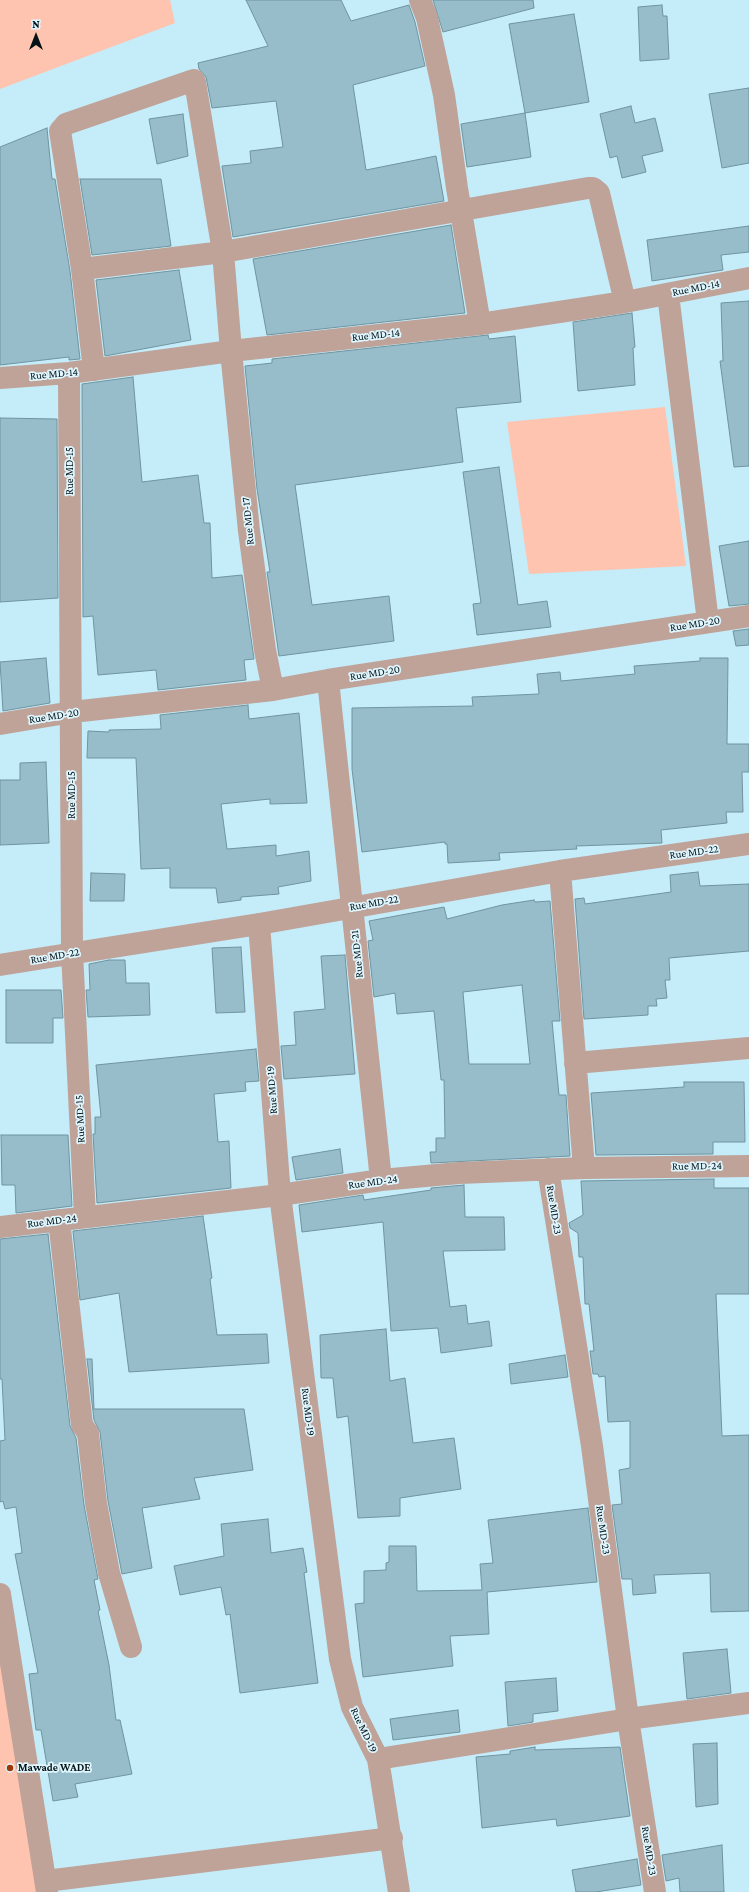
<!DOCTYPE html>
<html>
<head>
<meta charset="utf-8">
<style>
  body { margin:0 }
  #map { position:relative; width:749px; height:1892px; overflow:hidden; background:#c5ecf9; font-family:"Crimson Pro",serif }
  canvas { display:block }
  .north { position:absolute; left:16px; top:16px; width:40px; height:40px; -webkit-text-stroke:3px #dff6fe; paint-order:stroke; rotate:0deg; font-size:11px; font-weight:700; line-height:16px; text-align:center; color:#051317 }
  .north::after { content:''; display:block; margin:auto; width:14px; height:18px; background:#051317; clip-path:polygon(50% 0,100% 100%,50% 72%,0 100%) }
</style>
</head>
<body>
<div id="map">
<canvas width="749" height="1892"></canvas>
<div class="north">N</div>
</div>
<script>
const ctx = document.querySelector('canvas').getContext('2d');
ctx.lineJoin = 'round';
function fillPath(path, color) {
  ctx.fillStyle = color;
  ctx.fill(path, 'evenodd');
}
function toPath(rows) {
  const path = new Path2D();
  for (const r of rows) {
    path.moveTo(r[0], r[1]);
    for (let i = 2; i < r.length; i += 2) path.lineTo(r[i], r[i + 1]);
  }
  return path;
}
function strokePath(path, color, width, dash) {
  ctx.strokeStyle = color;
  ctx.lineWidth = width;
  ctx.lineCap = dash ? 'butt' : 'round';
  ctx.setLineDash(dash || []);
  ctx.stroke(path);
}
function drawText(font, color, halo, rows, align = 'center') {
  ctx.font = font + ' "Crimson Pro",serif';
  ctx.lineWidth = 3.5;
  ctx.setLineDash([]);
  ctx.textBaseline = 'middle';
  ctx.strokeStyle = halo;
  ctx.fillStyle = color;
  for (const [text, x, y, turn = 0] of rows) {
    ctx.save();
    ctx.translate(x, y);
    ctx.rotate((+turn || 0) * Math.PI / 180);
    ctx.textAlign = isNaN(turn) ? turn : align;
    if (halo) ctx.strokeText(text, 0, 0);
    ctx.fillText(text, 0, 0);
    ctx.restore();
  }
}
const green = toPath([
  [0,0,170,0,175,23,0,89],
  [665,407,686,566,529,574,507,422],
  [0,1644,39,1892,0,1892]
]);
const building = toPath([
  [246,0,341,0,351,21,409,5,415,22,425,66,353,85,366,170,436,156,444,201,233,237,222,166,251,163,250,151,283,147,276,101,212,108,206,77,199,69,198,63,268,46,246,0],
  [433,0,533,0,534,8,443,32,433,0],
  [662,5,663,16,667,16,669,59,640,61,638,7,662,5],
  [574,14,589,102,525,113,509,24,574,14],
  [749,88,749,163,722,168,709,94,749,88],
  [631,106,635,123,655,118,663,151,642,156,646,172,622,178,617,156,610,158,600,114,631,106],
  [525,113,531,157,467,167,461,124,525,113],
  [183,114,188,156,157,164,149,119,183,114],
  [47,128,52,179,55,179,70,271,80,359,69,360,69,357,0,365,0,147,47,128],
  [80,179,161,179,171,246,92,255,80,179],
  [451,225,465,313,267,335,253,259,451,225],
  [749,226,749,252,721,255,723,270,652,281,647,240,749,226],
  [179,270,191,340,105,356,96,280,179,270],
  [749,301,749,466,734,467,720,361,723,361,721,303,749,301],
  [632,313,635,347,633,348,635,385,578,391,573,322,632,313],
  [488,335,489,339,515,336,521,402,456,408,463,462,295,485,312,605,389,596,394,641,279,656,267,572,270,572,257,489,245,366,272,363,272,359,488,335],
  [133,377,142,482,198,475,204,523,210,523,212,578,242,575,254,659,244,660,246,680,158,690,156,670,98,675,93,616,83,617,82,384,133,377],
  [0,418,57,419,58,598,0,602,0,418],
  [499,467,518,605,547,601,551,627,477,635,473,604,481,603,463,472,499,467],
  [749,541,749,604,729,606,719,546,749,541],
  [749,629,749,645,736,646,733,631,749,629],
  [46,658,50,703,3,711,0,662,46,658],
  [700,658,728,658,727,744,749,744,749,772,742,772,743,812,726,812,727,823,661,830,662,843,576,846,577,849,499,853,500,860,448,863,447,844,445,844,445,842,362,852,352,769,352,708,473,706,472,697,539,694,537,674,560,672,561,681,635,674,634,666,700,661,700,658],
  [248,705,249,719,299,713,307,803,270,804,270,799,221,804,227,849,276,845,276,856,309,851,311,881,278,887,279,894,241,897,241,900,218,903,216,888,170,888,170,868,141,869,136,758,87,758,88,731,109,732,109,730,161,729,160,715,248,705],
  [46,762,49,843,0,845,0,780,20,780,20,763,46,762],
  [698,872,700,886,749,884,749,951,669,958,670,980,665,980,667,998,656,999,657,1006,648,1006,648,1015,584,1019,575,899,584,898,585,904,671,892,670,875,698,872],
  [91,873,125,874,124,901,90,901,91,873],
  [534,900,535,902,550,901,560,1021,552,1021,559,1095,566,1095,570,1156,431,1163,430,1152,436,1152,436,1138,445,1138,444,1080,441,1080,434,1011,397,1014,395,993,374,997,368,941,373,940,369,921,444,907,447,919,502,905,534,900],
  [522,985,530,1064,469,1064,463,992,522,985],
  [241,947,245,1012,216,1013,212,948,241,947],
  [345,955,355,1074,284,1079,281,1046,296,1045,294,1012,325,1009,321,956,345,955],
  [109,960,125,960,126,983,149,983,150,1015,88,1017,86,990,90,990,89,964,109,960],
  [6,990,61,990,63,1018,53,1018,53,1043,6,1043,6,990],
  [256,1049,259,1081,245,1082,246,1091,214,1094,218,1142,229,1141,231,1188,97,1203,93,1134,95,1134,95,1117,101,1117,96,1065,256,1049],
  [684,1082,744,1082,745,1142,713,1142,713,1154,596,1155,591,1093,684,1087,684,1082],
  [1,1135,68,1135,72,1206,16,1213,15,1185,2,1185,1,1135],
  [340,1149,343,1173,296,1180,292,1157,340,1149],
  [714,1179,714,1188,749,1188,749,1294,716,1294,722,1436,749,1435,749,1611,711,1612,710,1573,654,1575,656,1593,633,1595,632,1579,622,1579,612,1505,622,1504,619,1470,630,1468,630,1421,608,1422,605,1376,599,1377,598,1374,593,1374,590,1351,594,1351,589,1304,585,1304,583,1257,579,1257,578,1233,570,1228,569,1223,583,1215,581,1181,714,1179],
  [464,1185,465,1217,504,1217,505,1250,443,1251,450,1307,466,1305,468,1324,489,1321,492,1346,441,1353,438,1328,391,1331,383,1222,302,1232,299,1205,363,1195,364,1200,431,1190,431,1188,464,1185],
  [203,1216,212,1278,210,1279,217,1335,267,1334,269,1363,129,1372,119,1293,80,1300,73,1231,203,1216],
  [48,1234,70,1426,76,1438,84,1505,98,1579,94,1580,100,1610,98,1611,109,1665,116,1720,120,1720,132,1774,75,1784,78,1797,53,1801,41,1730,36,1730,29,1674,38,1673,15,1554,22,1553,16,1507,5,1509,3,1501,0,1502,0,1441,5,1440,2,1379,0,1379,0,1239,48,1234],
  [386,1329,390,1381,405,1378,413,1443,454,1438,461,1489,400,1498,400,1516,358,1518,348,1416,337,1418,333,1378,321,1378,320,1335,386,1329],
  [565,1355,568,1377,511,1384,509,1364,565,1355],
  [87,1359,92,1359,94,1409,244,1409,253,1470,194,1478,200,1499,142,1508,152,1568,122,1574,108,1501,100,1432,94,1420,87,1359],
  [588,1508,597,1582,487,1592,489,1634,450,1636,453,1666,363,1677,355,1604,364,1603,364,1571,386,1570,386,1563,389,1562,389,1546,416,1546,417,1591,482,1590,480,1564,493,1563,488,1520,588,1508],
  [268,1519,271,1553,303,1548,307,1572,304,1573,318,1683,240,1693,230,1614,226,1615,221,1587,180,1595,174,1566,224,1556,221,1524,268,1519],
  [727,1649,731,1693,687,1699,683,1653,727,1649],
  [556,1678,558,1711,533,1714,533,1722,508,1726,505,1682,556,1678],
  [458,1710,460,1732,393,1740,390,1719,458,1710],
  [717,1743,718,1804,696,1807,693,1744,717,1743],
  [535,1747,535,1750,620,1747,630,1816,557,1826,556,1819,482,1828,476,1757,510,1754,510,1751,535,1747],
  [722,1845,724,1892,680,1892,679,1878,666,1881,662,1855,722,1845],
  [637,1859,641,1885,596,1892,576,1892,572,1870,637,1859]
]);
const street = toPath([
  [420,0,427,18,444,95,457,188,480,324],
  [82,269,223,252,588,188,593,188,599,193,625,302],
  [668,294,708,622],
  [94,370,82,269,60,131,66,124,194,80,195,82,223,252,231,351,249,531,265,650,273,690],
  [69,373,72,952,85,1217],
  [0,378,69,373,231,351,480,324,625,302,749,278],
  [328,680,381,1180],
  [0,724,72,712,273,690,328,680,749,616],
  [560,871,584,1168],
  [259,924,280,1195,340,1659,352,1707,378,1759,399,1892],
  [0,965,259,924,560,871,749,844],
  [575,1063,749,1048],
  [548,1169,592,1446,628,1719,655,1892],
  [59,1220,82,1425,88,1433,96,1503,109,1573,131,1647],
  [0,1227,280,1195,381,1180,459,1173,584,1168,749,1166],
  [0,1594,47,1892],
  [378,1759,628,1719,749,1703],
  [46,1881,392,1838]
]);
const markers = [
  [10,1768,4,"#9d3808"]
];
const streetNames = [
  ["Rue MD-14",696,288,-11],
  ["Rue MD-14",376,335,-6],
  ["Rue MD-14",54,374,-5],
  ["Rue MD-15",70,471,-90],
  ["Rue MD-17",248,521,-96],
  ["Rue MD-20",695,624,-9],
  ["Rue MD-20",375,673,-9],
  ["Rue MD-20",54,716,-9],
  ["Rue MD-15",72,795,-90],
  ["Rue MD-22",694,852,-8],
  ["Rue MD-22",374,903,-10],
  ["Rue MD-21",357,954,-96],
  ["Rue MD-22",55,956,-10],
  ["Rue MD-19",272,1090,-94],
  ["Rue MD-15",80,1119,-93],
  ["Rue MD-24",697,1166,-1],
  ["Rue MD-24",373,1182,-8],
  ["Rue MD-23",554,1210,81],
  ["Rue MD-24",52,1221,-7],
  ["Rue MD-19",308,1412,83],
  ["Rue MD-23",603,1530,82],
  ["Rue MD-19",364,1730,64],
  ["Rue MD-23",649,1851,81]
];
const poiNames = [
  ["Mawade WADE",18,1768]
];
fillPath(green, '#fec4af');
fillPath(building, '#97bdca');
strokePath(building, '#6f94a0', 1);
strokePath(street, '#bfa298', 22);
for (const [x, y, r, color] of markers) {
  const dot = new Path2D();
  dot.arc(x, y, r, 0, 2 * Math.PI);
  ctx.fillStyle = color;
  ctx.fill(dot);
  strokePath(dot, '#dff6fe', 1.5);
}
drawText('11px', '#051317', '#dff6fe', streetNames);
drawText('bold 11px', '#051317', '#dff6fe', poiNames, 'left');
</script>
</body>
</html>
